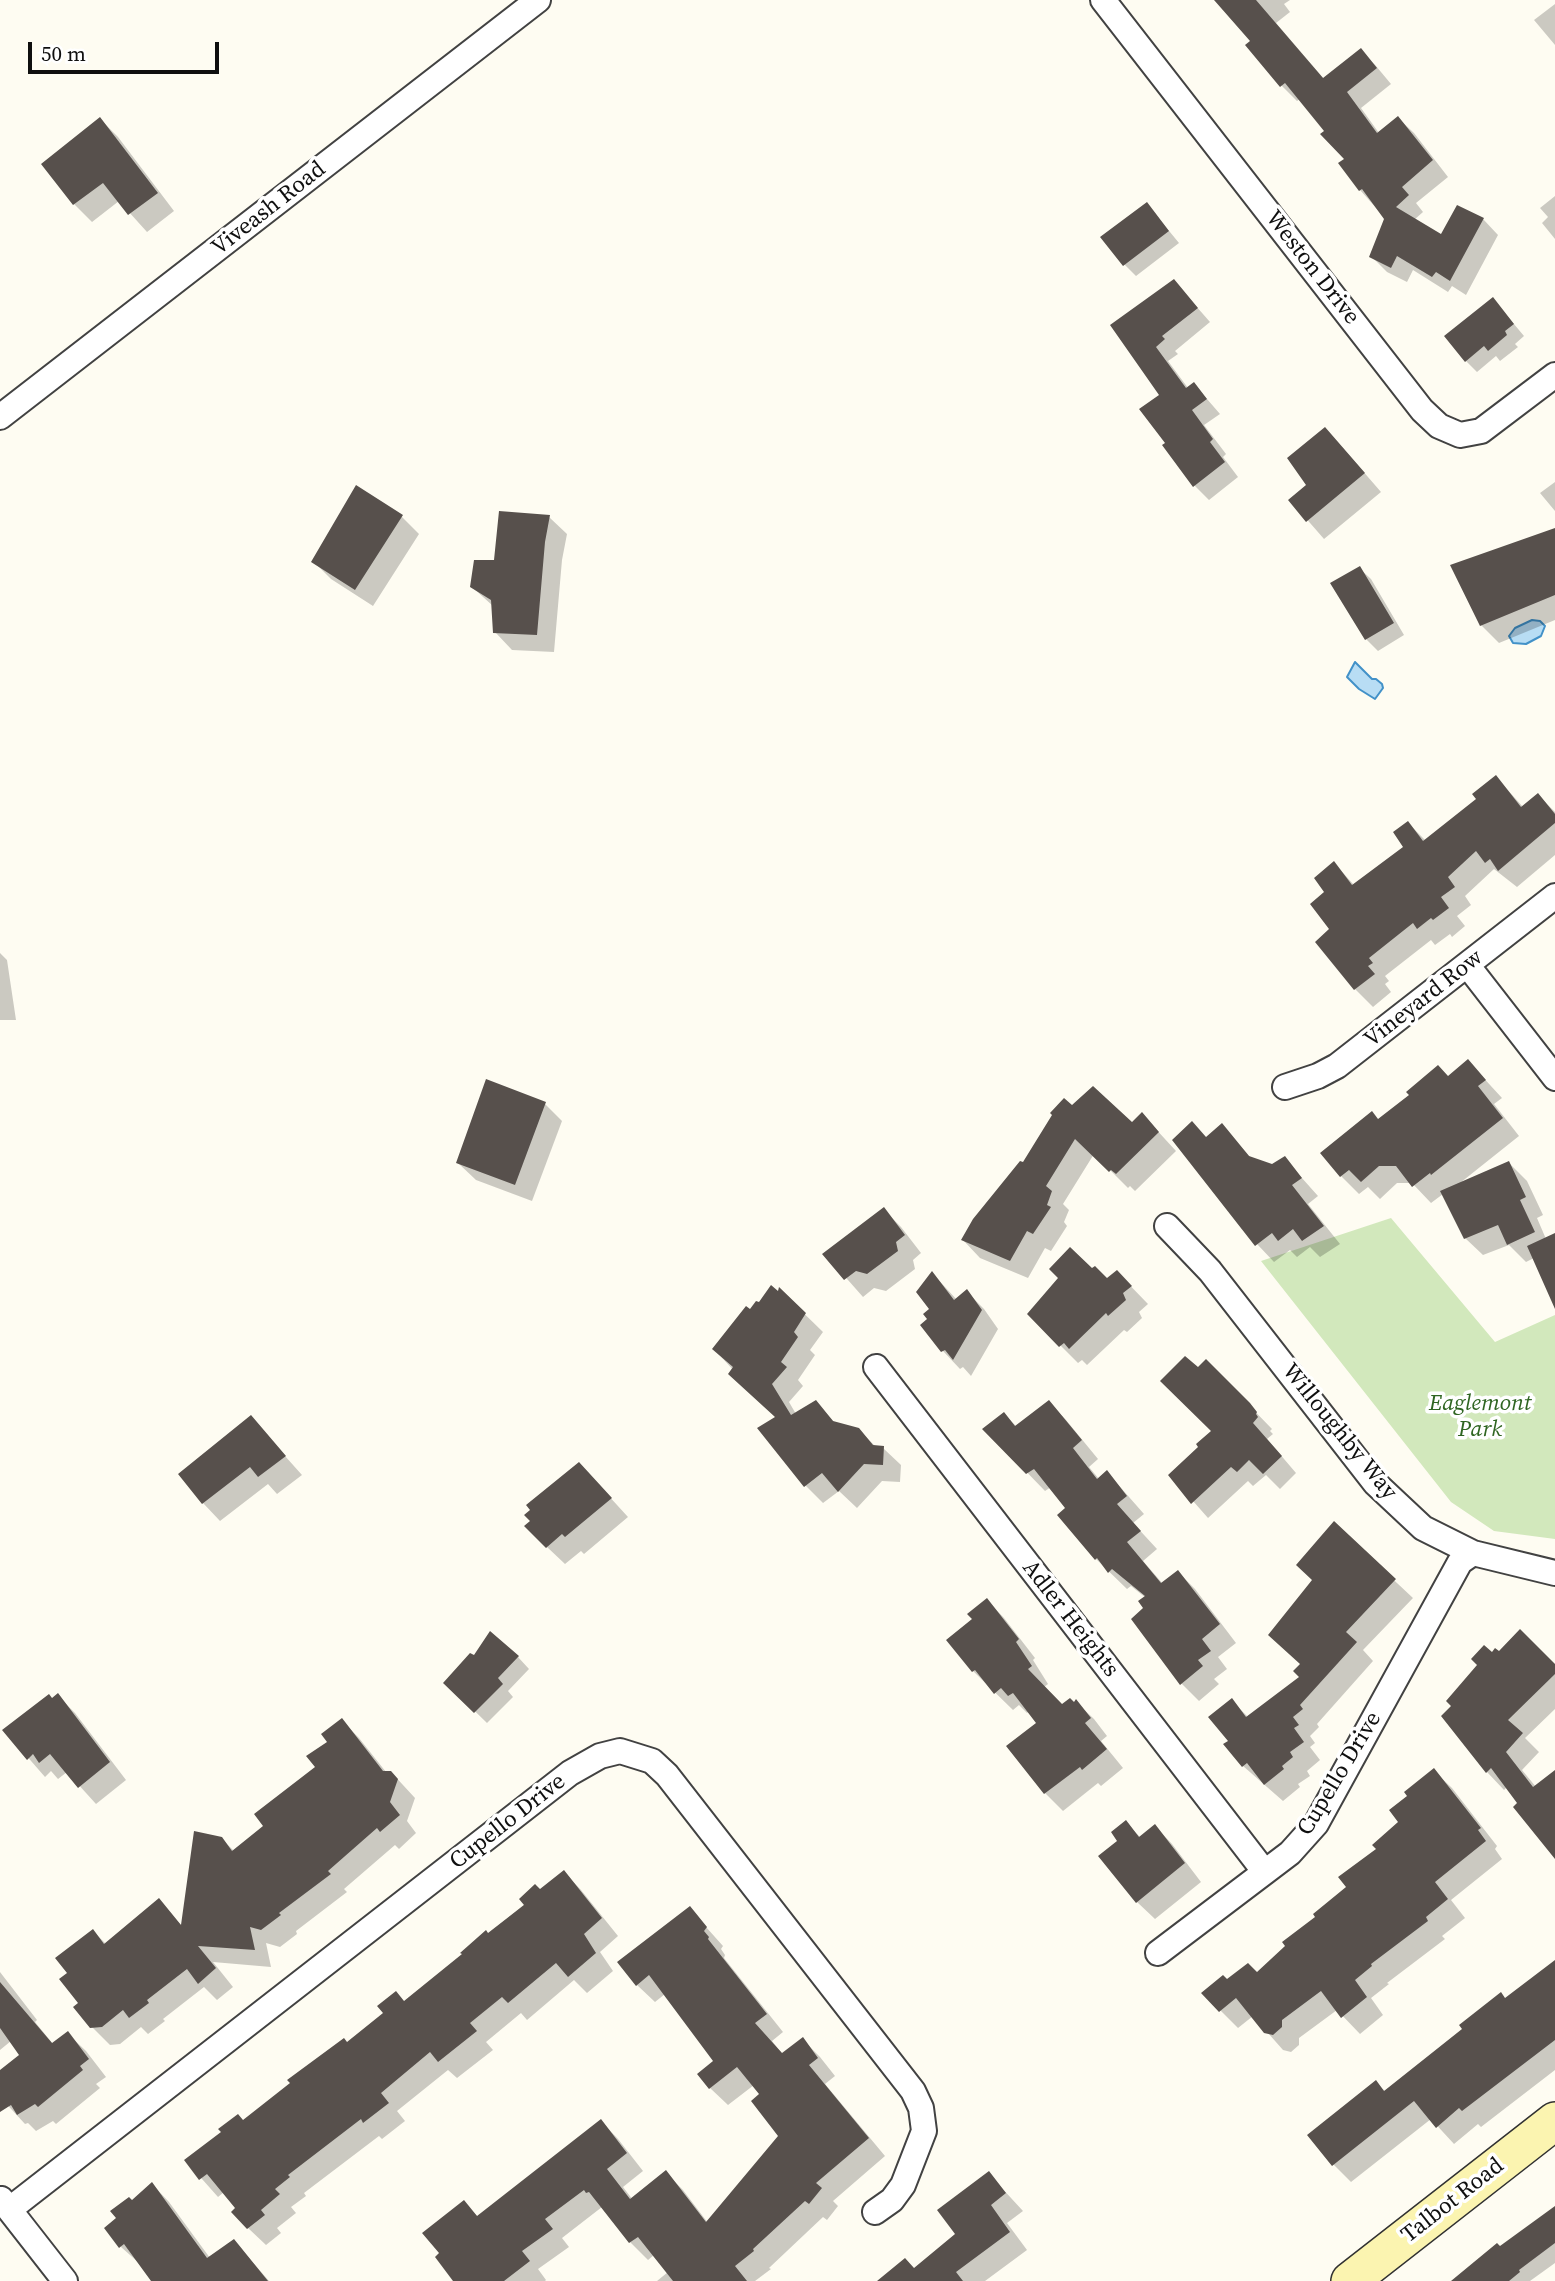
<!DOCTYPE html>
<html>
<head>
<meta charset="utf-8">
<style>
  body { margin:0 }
  #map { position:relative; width:1555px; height:2281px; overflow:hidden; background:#fefcf2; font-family:"Source Serif 4",serif }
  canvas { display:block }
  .scale { position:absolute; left:28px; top:42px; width:191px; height:32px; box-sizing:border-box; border:4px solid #0f0f0f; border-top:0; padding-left:9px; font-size:21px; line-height:24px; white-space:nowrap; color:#0f0f0f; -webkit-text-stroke:5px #fff; paint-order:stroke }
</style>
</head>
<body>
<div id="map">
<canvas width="1555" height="2281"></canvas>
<div class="scale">50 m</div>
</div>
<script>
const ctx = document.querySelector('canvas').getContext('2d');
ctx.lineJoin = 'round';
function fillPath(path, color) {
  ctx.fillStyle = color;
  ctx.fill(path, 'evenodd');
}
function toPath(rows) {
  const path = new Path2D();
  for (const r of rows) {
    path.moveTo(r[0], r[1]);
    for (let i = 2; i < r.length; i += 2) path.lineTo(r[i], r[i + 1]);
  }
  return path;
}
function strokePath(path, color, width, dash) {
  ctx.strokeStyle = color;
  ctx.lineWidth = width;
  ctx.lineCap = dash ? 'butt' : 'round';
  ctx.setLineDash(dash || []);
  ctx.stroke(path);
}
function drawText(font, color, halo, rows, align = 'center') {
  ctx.font = font + ' "Source Serif 4",serif';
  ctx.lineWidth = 7;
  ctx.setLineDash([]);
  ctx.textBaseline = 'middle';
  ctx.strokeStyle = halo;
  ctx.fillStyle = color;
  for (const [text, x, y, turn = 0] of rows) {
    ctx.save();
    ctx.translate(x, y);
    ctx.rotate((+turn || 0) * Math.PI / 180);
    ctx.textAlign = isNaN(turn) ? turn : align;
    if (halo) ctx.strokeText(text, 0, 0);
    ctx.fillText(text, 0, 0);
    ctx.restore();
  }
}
const green = toPath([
  [1391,1218,1495,1342,1555,1315,1555,1539,1494,1531,1451,1502,1261,1261]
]);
const water = toPath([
  [1532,620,1540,621,1545,626,1541,636,1526,644,1513,643,1509,636,1515,628,1532,620],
  [1355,662,1372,679,1376,679,1382,684,1383,688,1375,699,1359,689,1347,677,1355,662]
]);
const shadow = toPath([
  [1217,0,1290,0,1284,4,1290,12,1276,23,1324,79,1361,50,1376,66,1391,84,1361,108,1379,133,1398,118,1414,133,1448,177,1416,203,1423,212,1414,220,1442,236,1483,219,1498,235,1466,295,1452,286,1448,292,1413,270,1407,282,1387,272,1371,256,1386,219,1360,190,1346,159,1326,131,1300,99,1297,101,1282,86,1253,41],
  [1555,4,1555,45,1534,20],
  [100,119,118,137,174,211,147,232,119,201,92,222,74,204,43,164],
  [1555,196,1555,239,1542,223,1548,217,1540,208],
  [1147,204,1179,243,1136,276,1124,264],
  [1174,281,1210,322,1175,351,1178,354,1168,361,1188,388,1194,384,1220,414,1204,425,1226,454,1223,457,1238,477,1209,500,1195,486,1165,446,1168,443,1161,395,1113,325],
  [1493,299,1524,336,1515,344,1518,347,1500,361,1496,356,1477,372,1466,361],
  [1342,447,1381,492,1324,539,1290,500,1309,485],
  [1555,482,1555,511,1540,493],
  [356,488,402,517,419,534,373,606,331,579,313,561],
  [549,517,567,534,562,560,554,652,512,650,495,632,493,606,472,587,496,562],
  [1555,542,1555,620,1499,643,1481,625],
  [1359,568,1371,579,1404,635,1378,651,1366,639,1332,583],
  [1496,777,1523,807,1538,795,1555,812,1555,855,1517,887,1494,869,1465,896,1471,905,1457,916,1465,926,1452,937,1450,934,1435,945,1431,940,1385,976,1389,981,1385,984,1391,992,1373,1007,1355,989,1317,942,1331,929,1326,892,1334,863,1354,885,1405,847,1408,823,1426,841,1479,800],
  [0,953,7,960,16,1020,0,1020],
  [1468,1061,1502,1098,1494,1104,1519,1136,1460,1183,1509,1163,1527,1181,1543,1215,1537,1218,1546,1239,1555,1235,1555,1297,1534,1258,1526,1262,1509,1245,1483,1255,1465,1238,1443,1194,1431,1203,1412,1183,1397,1183,1380,1199,1368,1187,1359,1194,1341,1176,1379,1121,1448,1078],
  [545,1104,562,1121,532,1201,476,1180,458,1163],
  [1072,1108,1131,1124,1142,1114,1176,1151,1135,1191,1130,1186,1128,1188,1094,1154,1063,1204,1069,1210,1064,1222,1067,1226,1051,1251,1045,1248,1028,1278,980,1258,963,1240],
  [1221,1125,1252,1159,1272,1166,1285,1159,1318,1196,1308,1204,1340,1244,1320,1257,1310,1247,1297,1257,1290,1250,1274,1262,1257,1244,1207,1138],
  [883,1209,901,1227,921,1253,913,1260,915,1269,886,1291,874,1288,863,1297,825,1254],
  [1117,1272,1148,1304,1139,1312,1142,1318,1127,1332,1124,1330,1087,1365,1082,1360,1078,1363,1029,1314,1107,1281],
  [933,1274,957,1300,967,1292,984,1309,998,1329,971,1376,963,1367,960,1369,943,1351,923,1326,930,1320],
  [780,1290,823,1332,810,1350,815,1355,798,1380,803,1386,789,1402,796,1414,816,1402,836,1424,858,1429,876,1447,883,1448,901,1465,900,1482,882,1481,857,1508,839,1491,823,1503,805,1485,777,1418,714,1349,751,1311,778,1293],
  [1206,1361,1272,1429,1270,1431,1273,1434,1267,1439,1296,1473,1280,1489,1266,1475,1253,1486,1248,1481,1208,1518,1170,1475,1201,1447,1213,1431,1199,1369],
  [1049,1402,1066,1420,1098,1459,1089,1467,1099,1479,1107,1472,1144,1514,1133,1523,1157,1549,1143,1561,1163,1584,1178,1572,1195,1589,1236,1643,1218,1657,1227,1669,1214,1679,1219,1684,1199,1701,1181,1683,1145,1608,1146,1598,1131,1586,1127,1589,1096,1559,1059,1515,1067,1508,1051,1487,1045,1491,985,1429,1004,1414,1017,1427],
  [251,1418,302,1475,277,1494,268,1484,220,1521,203,1503,180,1474],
  [596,1482,628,1517,584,1554,581,1551,565,1564,547,1547],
  [1334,1524,1413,1598,1363,1650,1373,1661,1317,1724,1319,1727,1310,1736,1315,1743,1310,1747,1320,1760,1307,1771,1310,1776,1298,1784,1300,1787,1283,1801,1243,1766,1230,1741,1232,1701,1248,1717,1302,1677,1314,1581],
  [987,1600,1004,1618,1035,1658,1033,1660,1048,1684,1044,1687,1062,1706,1076,1702,1094,1719,1107,1736,1101,1741,1123,1768,1101,1786,1098,1783,1063,1811,1045,1793,1008,1747,1039,1724,1029,1711,1027,1713,1019,1705,1013,1710,973,1671,974,1619],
  [1492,1655,1555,1666,1555,1709,1525,1738,1539,1752,1522,1770,1536,1787,1555,1772,1555,1855,1507,1787,1504,1790,1487,1772,1444,1716],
  [518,1657,529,1669,508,1691,513,1697,487,1723,446,1683],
  [58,1696,75,1713,126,1780,96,1804,67,1772,58,1779,51,1771,45,1777,4,1730],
  [342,1721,359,1738,386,1772,391,1772,415,1798,407,1821,416,1833,399,1849,395,1845,344,1889,347,1892,296,1931,297,1934,280,1947,266,1943,271,1967,213,1962,233,1987,217,2000,204,1987,163,2019,165,2021,148,2034,141,2027,120,2044,110,2045,92,2027,69,1973,93,1931,106,1944,159,1901,182,1926,221,1838,234,1851,266,1827,317,1767],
  [1434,1771,1452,1788,1497,1846,1495,1849,1502,1859,1451,1900,1465,1918,1442,1936,1445,1939,1387,1983,1389,1984,1371,1998,1383,2015,1360,2034,1337,2010,1299,2038,1299,2045,1291,2052,1283,2050,1253,2016,1238,2028,1203,1993,1228,1981,1257,1974,1317,1917,1348,1887,1379,1850,1401,1822,1410,1796],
  [1125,1822,1141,1838,1155,1826,1172,1844,1201,1882,1155,1919,1137,1902,1101,1856,1120,1841],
  [564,1872,581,1890,618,1936,600,1952,613,1971,587,1993,574,1980,527,2020,521,2013,486,2042,493,2050,457,2078,448,2070,397,2111,405,2121,382,2139,379,2136,304,2193,306,2196,291,2207,296,2213,277,2228,281,2233,266,2245,248,2228,238,2208,224,2192,218,2197,186,2161,244,2122,405,2002],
  [689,1908,723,1946,721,1949,725,1955,724,1958,783,2032,772,2041,783,2055,803,2040,820,2057,835,2076,825,2084,885,2156,833,2201,838,2206,827,2220,823,2217,769,2268,771,2269,755,2281,657,2281,668,2272,654,2255,648,2260,630,2242,602,2207,562,2238,569,2247,538,2269,546,2280,545,2281,455,2281,464,2202,478,2217,601,2121,618,2139,643,2171,623,2187,633,2200,666,2173,683,2190,708,2223,781,2136,762,2095,754,2085,728,2105,710,2088,715,2061,665,1994,655,2002,637,1985],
  [1555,1961,1555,2070,1481,2127,1478,2124,1454,2144,1431,2119,1351,2182,1333,2164,1375,2082,1386,2092],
  [0,1972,37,2020,35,2022,53,2044,68,2034,86,2051,106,2077,96,2084,100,2088,56,2124,53,2121,36,2131,28,2123,25,2124,0,2097,0,2072,21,2055,11,2041,0,2050],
  [988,2173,1023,2211,1007,2223,1027,2250,985,2281,880,2281,914,2269,957,2235],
  [152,2184,169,2202,210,2258,234,2241,269,2281,152,2281,139,2263,121,2247,132,2202],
  [1555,2208,1555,2263,1530,2281,1456,2281]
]);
const building = toPath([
  [1214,0,1256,0,1323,78,1361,48,1377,68,1347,92,1377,133,1398,116,1433,160,1402,187,1409,195,1396,207,1441,234,1457,205,1484,218,1450,281,1436,272,1432,277,1397,256,1391,268,1369,257,1384,219,1362,189,1359,191,1338,163,1344,159,1320,134,1324,131,1285,83,1280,87,1245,45,1250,41],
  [100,117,158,193,128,215,103,183,73,205,41,164],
  [1147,202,1169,231,1123,266,1100,237],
  [1174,279,1198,308,1162,336,1165,339,1156,347,1186,388,1194,382,1207,399,1192,410,1213,439,1210,442,1225,462,1193,487,1162,445,1165,443,1139,409,1159,395,1110,325],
  [1493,297,1514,324,1505,331,1507,335,1488,351,1484,346,1465,362,1444,336],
  [1325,427,1365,473,1306,522,1288,500,1306,485,1287,458],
  [356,485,403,515,355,590,311,562],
  [499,511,550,515,545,542,537,635,493,633,491,600,470,587,474,560,494,560],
  [1555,528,1555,595,1480,626,1450,565],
  [1360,566,1394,623,1365,640,1330,583],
  [1496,775,1521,807,1538,793,1555,814,1555,823,1498,871,1490,859,1485,863,1476,851,1448,877,1455,887,1441,897,1449,908,1433,920,1431,918,1417,929,1413,923,1369,958,1373,963,1368,966,1375,974,1354,990,1315,942,1329,929,1310,904,1324,892,1314,878,1334,861,1352,885,1403,847,1393,832,1408,821,1423,841,1476,799,1472,794],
  [1468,1059,1486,1080,1478,1086,1503,1118,1431,1175,1430,1173,1412,1187,1396,1166,1379,1166,1361,1182,1349,1170,1340,1177,1320,1153,1372,1111,1378,1119,1409,1095,1406,1092,1438,1065,1448,1076],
  [486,1079,546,1102,515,1185,456,1163],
  [1093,1086,1132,1122,1142,1112,1159,1132,1116,1174,1111,1170,1109,1172,1075,1139,1046,1186,1052,1191,1047,1205,1051,1207,1033,1234,1027,1231,1010,1261,961,1240,973,1219,1020,1161,1023,1162,1052,1115,1050,1113,1064,1098,1072,1105],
  [1192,1121,1206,1137,1222,1123,1249,1156,1272,1164,1285,1156,1302,1178,1292,1185,1324,1226,1302,1241,1293,1229,1278,1241,1272,1233,1255,1246,1172,1140],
  [1509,1161,1526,1197,1520,1200,1535,1232,1507,1245,1498,1225,1464,1239,1440,1191],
  [884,1207,905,1235,896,1242,898,1251,867,1274,856,1271,844,1280,822,1254],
  [1555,1233,1555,1309,1527,1246],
  [1070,1247,1092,1268,1095,1266,1107,1278,1117,1270,1132,1286,1123,1293,1126,1300,1108,1316,1106,1313,1069,1349,1064,1343,1059,1347,1027,1314,1058,1278,1049,1269],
  [932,1271,954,1300,967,1289,982,1310,953,1360,945,1350,941,1352,920,1325,927,1319,923,1314,929,1309,916,1292],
  [771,1285,778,1291,779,1287,806,1313,794,1332,798,1337,781,1362,787,1367,772,1384,791,1415,816,1400,833,1421,859,1428,873,1445,884,1446,883,1465,864,1464,838,1492,822,1473,804,1487,757,1428,775,1417,728,1374,733,1367,712,1349,746,1306,750,1309,756,1301,759,1302],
  [1185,1356,1198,1367,1206,1359,1250,1403,1257,1412,1256,1414,1258,1417,1253,1423,1282,1456,1263,1474,1249,1460,1237,1472,1231,1467,1191,1504,1168,1475,1198,1447,1196,1444,1211,1431,1160,1381],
  [1049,1400,1082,1440,1073,1448,1097,1479,1107,1470,1127,1496,1117,1504,1141,1531,1127,1542,1161,1583,1178,1570,1220,1624,1202,1639,1211,1651,1198,1660,1203,1666,1180,1685,1131,1619,1143,1608,1138,1601,1145,1596,1112,1569,1108,1573,1097,1558,1095,1560,1057,1515,1065,1508,1034,1469,1026,1474,982,1429,1004,1412,1015,1426],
  [251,1415,286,1456,258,1477,250,1467,202,1504,178,1474],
  [579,1462,612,1498,565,1537,562,1534,546,1548,524,1526,530,1521,524,1515,530,1510,526,1505],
  [1334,1521,1396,1579,1346,1632,1357,1642,1300,1705,1303,1709,1293,1717,1299,1725,1294,1728,1304,1742,1290,1752,1293,1757,1282,1766,1284,1769,1264,1785,1247,1763,1242,1767,1223,1744,1228,1741,1208,1717,1232,1698,1246,1717,1299,1677,1293,1671,1300,1664,1268,1635,1312,1580,1296,1565],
  [987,1598,1019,1639,1016,1642,1032,1666,1028,1669,1062,1704,1070,1698,1074,1702,1076,1699,1091,1718,1085,1723,1107,1749,1082,1770,1080,1767,1044,1794,1006,1746,1036,1723,1013,1693,1008,1696,1001,1688,994,1694,975,1670,972,1672,946,1640,972,1619,967,1614],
  [1520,1629,1555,1664,1555,1674,1508,1720,1523,1733,1506,1752,1533,1787,1555,1770,1555,1859,1513,1807,1517,1803,1491,1768,1486,1773,1441,1716,1451,1706,1446,1701,1477,1665,1471,1659,1484,1645,1492,1652,1495,1648,1499,1651],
  [490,1631,519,1656,498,1678,503,1684,474,1713,443,1683,470,1653,474,1655],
  [58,1693,110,1762,78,1788,50,1754,39,1763,33,1754,27,1760,2,1730,49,1694,52,1698],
  [342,1718,383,1771,391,1771,398,1779,390,1802,400,1815,380,1832,377,1828,328,1871,331,1874,279,1913,281,1915,261,1930,250,1927,255,1950,198,1946,216,1968,198,1984,187,1969,147,2000,149,2003,129,2018,123,2010,102,2027,90,2028,73,2007,78,2003,59,1979,67,1973,55,1958,93,1929,104,1944,159,1898,181,1925,194,1831,222,1837,232,1851,263,1826,254,1814,315,1767,306,1756,327,1742,321,1734],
  [1434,1768,1481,1828,1478,1830,1486,1841,1435,1882,1448,1899,1426,1917,1428,1921,1371,1964,1372,1966,1355,1980,1367,1997,1341,2018,1321,1991,1282,2020,1282,2027,1273,2035,1264,2033,1236,1998,1219,2012,1201,1993,1223,1975,1227,1979,1248,1963,1257,1972,1285,1946,1282,1942,1315,1917,1313,1914,1346,1887,1338,1877,1376,1849,1372,1845,1398,1822,1389,1810,1407,1796,1404,1792],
  [1126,1820,1139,1837,1155,1824,1185,1863,1136,1903,1098,1856,1117,1841,1111,1832],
  [564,1870,602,1918,584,1934,596,1953,568,1977,556,1963,508,2003,502,1997,470,2023,477,2031,438,2062,430,2052,381,2093,389,2103,363,2123,361,2119,288,2175,290,2177,275,2189,280,2194,261,2210,265,2215,247,2229,231,2212,235,2208,207,2174,199,2180,184,2160,221,2132,218,2129,238,2114,243,2120,290,2083,287,2080,344,2038,347,2042,383,2013,377,2006,396,1991,404,2001,462,1954,460,1953,486,1930,488,1933,524,1905,519,1899,535,1884,540,1889],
  [690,1906,707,1927,704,1931,709,1937,708,1939,767,2014,755,2023,782,2053,803,2037,818,2058,809,2065,869,2138,816,2183,822,2188,809,2204,805,2201,753,2249,754,2251,735,2266,747,2281,673,2281,638,2237,629,2243,589,2192,586,2193,584,2190,545,2219,553,2229,522,2251,530,2261,504,2281,453,2281,435,2257,439,2253,422,2233,464,2200,477,2216,601,2119,627,2153,607,2169,630,2199,666,2170,706,2222,778,2136,751,2101,759,2094,737,2067,709,2089,697,2074,713,2061,649,1975,636,1986,617,1962],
  [1555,1960,1555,2040,1462,2111,1459,2108,1436,2128,1414,2101,1332,2166,1307,2135,1376,2080,1384,2091,1462,2029,1459,2025,1501,1992,1505,1998],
  [0,1982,52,2043,68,2031,89,2059,80,2066,83,2070,38,2107,35,2104,17,2115,11,2105,0,2112,0,2070,19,2055,0,2028],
  [989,2171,1006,2193,991,2205,1010,2232,956,2272,963,2281,877,2281,905,2258,914,2268,955,2234,937,2210],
  [152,2182,207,2258,234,2239,268,2281,151,2281,124,2244,119,2248,104,2228,116,2218,110,2211,129,2197,132,2200],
  [1555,2206,1555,2243,1519,2270,1520,2272,1509,2281,1451,2281,1497,2243,1500,2246]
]);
const street = toPath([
  [1103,0,1422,410,1439,426,1460,435,1481,431,1555,375],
  [0,417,538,0],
  [1468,966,1555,1078],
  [1285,1087,1318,1076,1337,1066,1555,896],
  [1167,1226,1210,1271,1375,1483,1423,1528,1473,1553,1555,1573],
  [876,1367,1264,1871],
  [1158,1953,1290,1853,1316,1824,1460,1562,1473,1553],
  [1,2199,65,2281],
  [10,2209,570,1773,600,1756,620,1751,652,1761,667,1775,913,2091,921,2108,924,2131,903,2185,892,2200,875,2212]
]);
const secondary = toPath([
  [1350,2281,1555,2121]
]);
const streetNames = [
  ["Viveash Road",269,209,-38],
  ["Weston Drive",1312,268,52],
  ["Vineyard Row",1424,999,-38],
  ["Willoughby Way",1339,1432,51],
  ["Adler Heights",1070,1619,52],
  ["Cupello Drive",1340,1774,-59],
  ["Cupello Drive",508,1822,-38],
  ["Talbot Road",1453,2201,-38]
];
const parkNames = [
  ["Eaglemont",1480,1404],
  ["Park",1480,1430]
];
fillPath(green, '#d2e8bc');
fillPath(water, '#b8ddf4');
strokePath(water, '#4291c8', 2);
fillPath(shadow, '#0003');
fillPath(building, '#57504c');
strokePath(street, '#424242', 28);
strokePath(secondary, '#313131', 40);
strokePath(street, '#fff', 24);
strokePath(secondary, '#fbf4b0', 37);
drawText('23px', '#0f0f0f', '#fff', streetNames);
drawText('italic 23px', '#2f6521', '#fff', parkNames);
</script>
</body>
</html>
